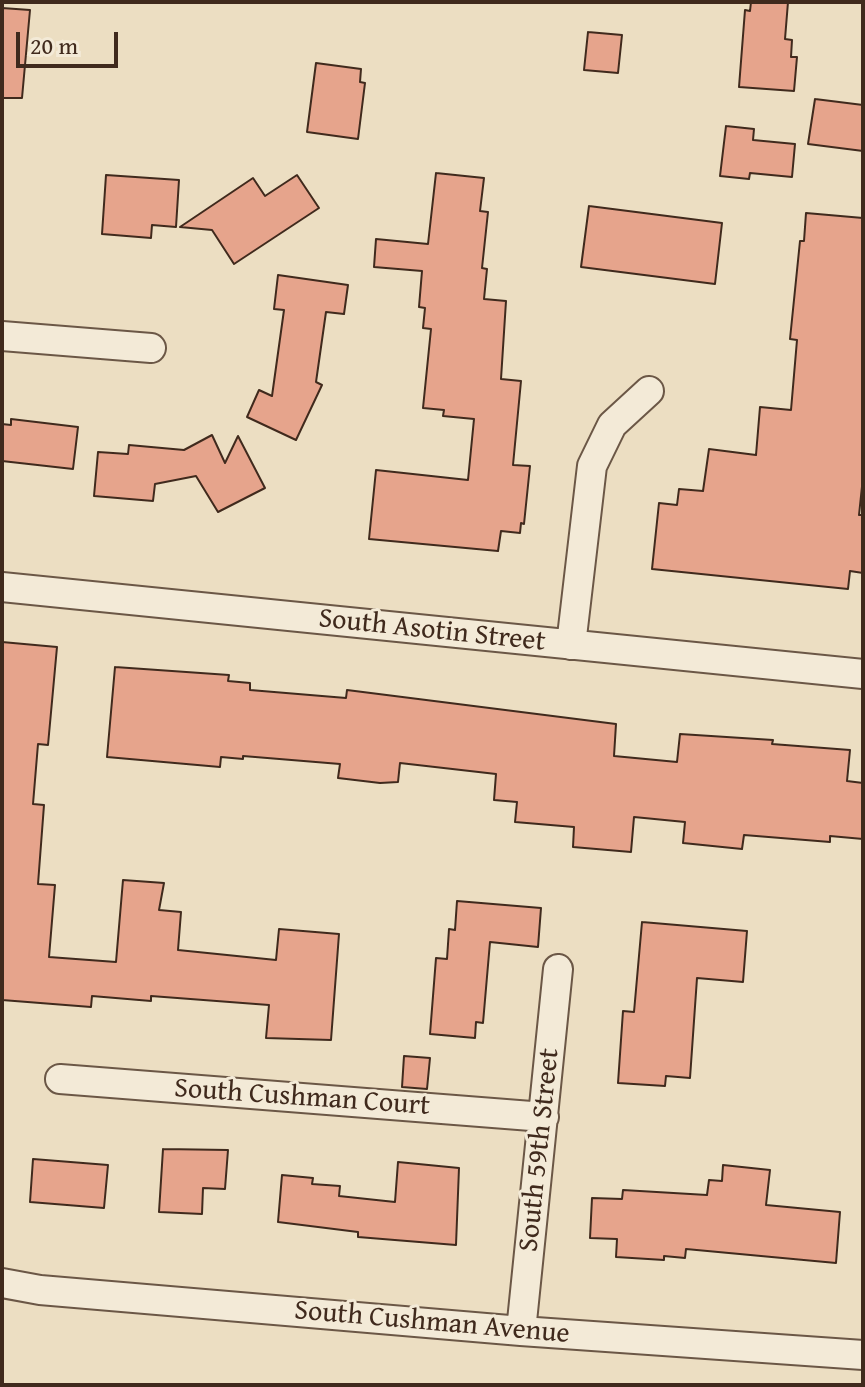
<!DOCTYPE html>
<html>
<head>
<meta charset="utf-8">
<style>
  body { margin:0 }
  #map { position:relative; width:865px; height:1387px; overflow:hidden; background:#ecdec2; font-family:"Gentium Book Plus",serif }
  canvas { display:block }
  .frame { position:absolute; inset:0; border:4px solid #402a1d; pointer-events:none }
  .scale { position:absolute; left:16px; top:32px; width:102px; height:36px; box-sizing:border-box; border:4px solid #402a1d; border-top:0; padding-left:10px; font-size:24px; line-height:28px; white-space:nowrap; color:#402a1d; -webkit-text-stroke:6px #f3ead7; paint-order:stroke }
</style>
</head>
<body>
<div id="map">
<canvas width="865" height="1387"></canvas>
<div class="frame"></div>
<div class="scale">20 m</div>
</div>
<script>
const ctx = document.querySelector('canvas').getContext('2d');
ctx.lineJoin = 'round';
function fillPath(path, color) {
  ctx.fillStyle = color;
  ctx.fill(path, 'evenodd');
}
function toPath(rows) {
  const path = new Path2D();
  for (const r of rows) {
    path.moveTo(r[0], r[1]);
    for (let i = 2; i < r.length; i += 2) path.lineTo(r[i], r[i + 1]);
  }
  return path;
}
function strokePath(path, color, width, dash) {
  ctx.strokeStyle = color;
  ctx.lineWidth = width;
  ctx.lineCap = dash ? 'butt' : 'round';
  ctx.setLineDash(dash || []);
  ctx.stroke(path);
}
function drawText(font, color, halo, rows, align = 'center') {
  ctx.font = font + ' "Gentium Book Plus",serif';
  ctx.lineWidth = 6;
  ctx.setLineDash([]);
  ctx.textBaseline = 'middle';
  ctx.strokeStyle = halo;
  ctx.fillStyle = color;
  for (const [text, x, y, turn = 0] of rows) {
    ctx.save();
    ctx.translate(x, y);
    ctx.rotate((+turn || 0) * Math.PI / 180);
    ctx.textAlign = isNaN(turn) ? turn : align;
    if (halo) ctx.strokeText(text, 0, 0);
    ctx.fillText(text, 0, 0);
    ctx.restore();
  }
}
const building = toPath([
  [751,2,788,2,785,39,792,40,791,57,797,57,794,91,739,87,745,10,750,11,751,2],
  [2,8,30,10,22,98,2,98,2,8],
  [588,32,622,35,618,73,584,70,588,32],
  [316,63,361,69,360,82,365,83,358,139,307,132,316,63],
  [815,99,863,105,863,151,808,144,815,99],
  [726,126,754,129,753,140,795,144,792,177,750,173,749,179,720,176,726,126],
  [436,173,484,178,480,211,488,212,482,268,487,269,484,299,506,301,501,379,521,381,513,465,530,466,524,524,521,523,520,533,501,531,498,551,369,539,376,470,468,480,474,419,443,416,444,410,423,408,431,329,423,328,425,308,419,307,422,271,374,267,376,239,428,244,436,173],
  [106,175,179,180,176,227,152,225,151,238,102,234,106,175],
  [297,175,319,208,234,264,212,230,180,227,253,178,265,196,297,175],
  [589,206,722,223,715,284,581,267,589,206],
  [806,213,863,218,863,477,859,515,863,515,863,573,850,571,848,589,652,569,659,503,677,505,679,489,703,491,709,449,756,455,760,407,791,410,797,340,790,339,800,241,804,241,806,213],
  [278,275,348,285,344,314,326,312,316,382,322,385,296,440,247,417,259,390,272,396,284,310,274,309,278,275],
  [11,419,78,427,73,469,2,461,2,424,11,425,11,419],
  [212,435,225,463,238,436,265,488,218,512,196,476,155,484,153,501,94,496,98,452,128,454,129,445,184,450,212,435],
  [2,642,57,647,48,745,38,744,33,804,44,805,38,884,55,885,49,957,116,962,123,880,164,883,159,910,181,912,178,950,276,960,279,929,339,934,331,1040,266,1038,269,1005,151,996,151,1001,92,996,91,1007,2,1000,2,642],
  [115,667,229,675,228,681,250,683,250,690,346,698,347,690,616,724,614,756,677,762,680,734,773,740,772,744,850,750,847,781,863,783,863,839,830,836,830,842,744,835,742,849,683,843,685,822,634,817,631,852,573,847,574,827,515,822,517,802,494,800,496,774,400,763,398,782,380,783,338,778,340,764,243,756,243,759,221,757,220,767,107,757,115,667],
  [457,901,541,908,538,947,490,942,483,1023,476,1022,475,1038,430,1034,436,958,447,959,449,929,455,930,457,901],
  [642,922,747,931,743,982,697,978,690,1078,666,1076,665,1086,618,1083,623,1011,634,1012,642,922],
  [404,1056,430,1058,427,1089,402,1087,404,1056],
  [163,1149,228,1150,225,1189,203,1188,202,1214,159,1212,163,1149],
  [33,1159,108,1165,104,1208,30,1202,33,1159],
  [398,1162,459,1168,456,1245,358,1237,358,1232,278,1222,282,1175,313,1178,312,1184,340,1186,339,1196,395,1202,398,1162],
  [723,1165,770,1170,766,1205,840,1212,836,1263,686,1249,685,1258,664,1256,664,1260,616,1257,617,1239,590,1238,592,1198,622,1199,623,1190,707,1195,709,1180,722,1181,723,1165]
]);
const street = toPath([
  [2,336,151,348],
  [2,587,863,674],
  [571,645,592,466,612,425,649,391],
  [60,1079,544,1117],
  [2,1283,40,1290,521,1331,863,1355],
  [521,1331,558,969]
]);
const streetNames = [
  ["South Asotin Street",432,631,6],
  ["South Cushman Court",302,1098,4],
  ["South 59th Street",540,1150,-84],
  ["South Cushman Avenue",432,1323,5]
];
fillPath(building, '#e6a48c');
strokePath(building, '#402a1d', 2);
strokePath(street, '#6b5746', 32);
strokePath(street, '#f3ead7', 28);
drawText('28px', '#402a1d', '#f3ead7', streetNames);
</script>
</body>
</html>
